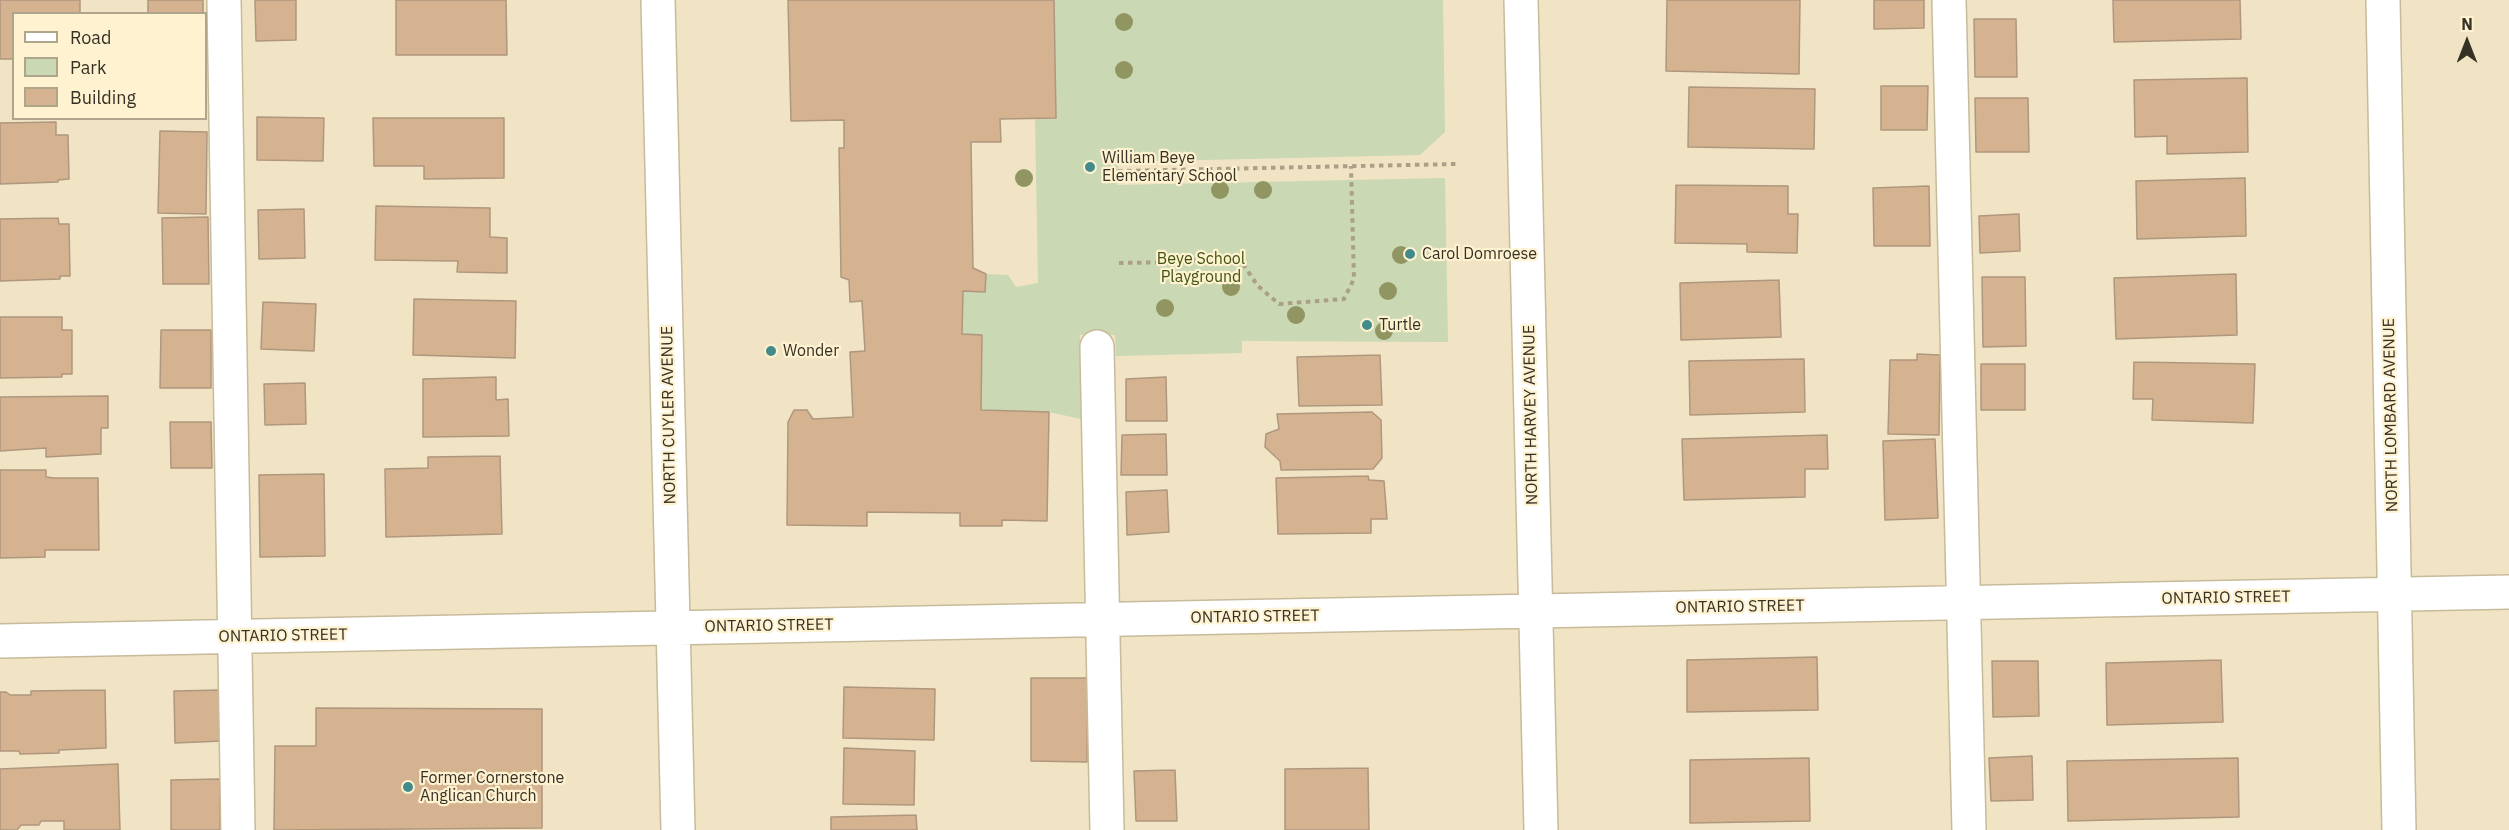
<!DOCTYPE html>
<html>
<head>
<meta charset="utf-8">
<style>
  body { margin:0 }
  #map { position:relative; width:2509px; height:830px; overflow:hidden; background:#f0e4c4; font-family:"IBM Plex Sans",sans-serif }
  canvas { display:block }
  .legend { position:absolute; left:12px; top:12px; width:195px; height:108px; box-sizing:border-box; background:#fef2d1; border:2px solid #aea58c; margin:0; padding:8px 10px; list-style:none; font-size:18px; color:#363125 }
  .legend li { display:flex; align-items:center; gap:12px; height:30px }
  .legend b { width:30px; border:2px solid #aea58c }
  .north { position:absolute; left:2437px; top:12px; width:60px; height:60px; -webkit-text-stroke:4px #fef2d1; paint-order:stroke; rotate:0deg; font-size:16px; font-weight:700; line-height:24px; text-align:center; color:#363125 }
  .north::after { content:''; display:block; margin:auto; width:21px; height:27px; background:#363125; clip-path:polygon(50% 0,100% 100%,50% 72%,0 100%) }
</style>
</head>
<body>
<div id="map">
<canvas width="2509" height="830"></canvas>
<ul class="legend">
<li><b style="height:8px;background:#fff"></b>Road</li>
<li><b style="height:16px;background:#cad8b3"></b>Park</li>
<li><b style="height:16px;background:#d5b390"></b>Building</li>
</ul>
<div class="north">N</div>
</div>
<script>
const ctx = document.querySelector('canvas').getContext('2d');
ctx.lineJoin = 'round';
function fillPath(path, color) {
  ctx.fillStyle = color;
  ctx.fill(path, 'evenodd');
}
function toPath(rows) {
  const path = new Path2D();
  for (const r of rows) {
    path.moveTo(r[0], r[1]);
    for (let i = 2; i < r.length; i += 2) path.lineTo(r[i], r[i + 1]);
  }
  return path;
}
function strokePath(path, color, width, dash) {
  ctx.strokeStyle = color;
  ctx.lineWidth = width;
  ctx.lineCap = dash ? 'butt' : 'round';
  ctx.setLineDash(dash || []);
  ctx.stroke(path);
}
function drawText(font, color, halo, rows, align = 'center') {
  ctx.font = font + ' "IBM Plex Sans",sans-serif';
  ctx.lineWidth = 4.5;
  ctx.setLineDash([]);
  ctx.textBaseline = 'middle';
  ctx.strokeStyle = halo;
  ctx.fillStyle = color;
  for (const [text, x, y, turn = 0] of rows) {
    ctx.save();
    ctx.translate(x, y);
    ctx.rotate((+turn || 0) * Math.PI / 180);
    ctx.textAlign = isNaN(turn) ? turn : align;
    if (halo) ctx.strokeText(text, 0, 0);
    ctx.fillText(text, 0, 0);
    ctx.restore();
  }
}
const green = toPath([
  [1053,0,1443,0,1445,132,1420,155,1118,162,1117,185,1445,178,1448,342,1242,341,1242,353,1116,356,1115,335,1080,335,1081,419,1049,412,981,410,982,335,962,334,963,291,985,291,986,274,1008,275,1016,287,1038,283,1035,119,1056,118]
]);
const building = toPath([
  [0,0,80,0,80,14,14,14,14,59,0,59,0,0],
  [148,0,203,0,203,14,148,14,148,0],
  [255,0,296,0,296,40,256,41,255,0],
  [396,0,506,0,507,55,396,55,396,0],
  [788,0,1054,0,1056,118,1000,119,1001,142,971,142,973,268,986,274,985,292,963,291,962,334,982,335,981,410,1049,412,1047,521,1002,520,1002,526,960,526,960,513,867,512,867,526,787,525,788,422,794,410,807,410,813,419,853,417,850,352,865,351,862,301,850,302,849,280,841,277,839,148,844,148,844,120,791,121,788,0],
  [1667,0,1800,0,1799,74,1666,71,1667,0],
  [1874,0,1924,0,1924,28,1874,29,1874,0],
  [2113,0,2240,0,2241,39,2114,42,2113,0],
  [1974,19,2016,19,2017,77,1975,77,1974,19],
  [2247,78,2248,152,2167,154,2167,136,2135,137,2134,80,2247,78],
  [1881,86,1928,86,1927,130,1881,130,1881,86],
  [1689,87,1815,89,1814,149,1688,147,1689,87],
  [1975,98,2028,98,2029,152,1976,152,1975,98],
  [257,117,324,118,323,161,257,160,257,117],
  [373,118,504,118,504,178,424,179,424,166,374,166,373,118],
  [56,122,56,135,68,135,69,179,58,180,58,182,0,184,0,123,56,122],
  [160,131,207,132,206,214,158,213,160,131],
  [2245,178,2246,236,2137,239,2136,181,2245,178],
  [1676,185,1788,186,1788,214,1798,214,1797,253,1747,252,1747,244,1675,243,1676,185],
  [1929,186,1930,246,1874,246,1873,188,1929,186],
  [376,206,490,208,490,237,507,238,507,273,457,272,458,261,375,260,376,206],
  [304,209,305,258,259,259,258,210,304,209],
  [2019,214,2020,251,1980,253,1979,216,2019,214],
  [208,217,209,284,163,284,162,218,208,217],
  [58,218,59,224,69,224,70,276,60,276,60,279,0,281,0,219,58,218],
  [2236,274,2237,335,2116,339,2114,278,2236,274],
  [1982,277,2025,277,2026,346,1983,347,1982,277],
  [1779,280,1781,337,1681,340,1680,283,1779,280],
  [414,299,516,301,515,358,413,355,414,299],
  [263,302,316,304,314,351,261,349,263,302],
  [0,317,62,317,62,330,72,330,72,374,62,374,62,377,0,378,0,317],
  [161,330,211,330,211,388,160,388,161,330],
  [1917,354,1940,355,1939,435,1888,434,1890,360,1917,360,1917,354],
  [1380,355,1382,405,1299,406,1297,357,1380,355],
  [1804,359,1805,412,1690,415,1689,361,1804,359],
  [2134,362,2255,364,2253,423,2152,420,2153,399,2133,399,2134,362],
  [1981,364,2025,364,2025,410,1981,410,1981,364],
  [496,377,496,400,508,399,509,436,423,437,423,379,496,377],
  [1166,377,1167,421,1126,421,1126,379,1166,377],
  [305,383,306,424,265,425,264,384,305,383],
  [108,396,108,428,101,428,101,454,46,457,46,448,0,451,0,397,108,396],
  [1372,412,1381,420,1382,458,1373,469,1281,470,1280,461,1265,447,1266,434,1279,429,1277,414,1372,412],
  [170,422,211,422,212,468,171,468,170,422],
  [1166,434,1167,475,1121,475,1122,435,1166,434],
  [1827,435,1828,469,1805,469,1805,497,1684,500,1682,439,1827,435],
  [1935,439,1938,518,1885,520,1883,441,1935,439],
  [500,456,502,534,386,537,385,469,428,468,428,457,500,456],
  [0,470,46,470,46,477,54,478,98,478,99,550,45,550,45,557,0,558,0,470],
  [324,474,325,556,260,557,259,475,324,474],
  [1368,476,1369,480,1384,481,1387,519,1371,519,1371,533,1278,534,1276,478,1368,476],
  [1167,490,1169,532,1127,535,1126,492,1167,490],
  [1817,657,1818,710,1687,712,1687,660,1817,657],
  [2221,660,2223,722,2107,725,2106,663,2221,660],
  [1992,661,2038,661,2039,716,1993,717,1992,661],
  [1031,678,1088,678,1087,762,1031,761,1031,678],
  [844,687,935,689,934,740,843,738,844,687],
  [105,690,106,748,59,750,59,753,20,754,19,751,0,751,0,692,6,692,10,695,31,695,31,691,105,690],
  [221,690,222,741,175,743,174,691,221,690],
  [316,708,542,709,542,828,274,830,275,746,316,746,316,708],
  [844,748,915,751,914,805,843,804,844,748],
  [2032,756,2033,800,1991,801,1989,758,2032,756],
  [1809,758,1810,821,1690,823,1690,760,1809,758],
  [2238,758,2239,817,2068,821,2067,761,2238,758],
  [118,764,120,830,64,830,64,821,41,821,39,825,21,825,17,830,0,830,0,769,118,764],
  [1368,768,1369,830,1285,830,1285,769,1368,768],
  [1175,770,1177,821,1136,821,1134,771,1175,770],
  [220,779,220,830,171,830,171,780,220,779],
  [916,815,917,830,831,830,831,817,916,815]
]);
const path = toPath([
  [1118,171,1456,164],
  [1119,263,1183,262,1219,256,1243,264,1258,286,1279,304,1344,299,1354,279,1351,166]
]);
const minor = toPath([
  [224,0,238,830],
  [658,0,678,830],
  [1521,0,1541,830],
  [1949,0,1969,830],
  [2383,0,2399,830],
  [1097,347,1107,830],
  [0,641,2509,592]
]);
const trees = [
  [1124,22],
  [1124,70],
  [1024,178],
  [1220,190],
  [1263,190],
  [1401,255],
  [1231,287],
  [1388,291],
  [1165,308],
  [1296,315],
  [1384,331]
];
const markers = [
  [1090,167,6,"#438b8a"],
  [1410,254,6,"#438b8a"],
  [1367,325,6,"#438b8a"],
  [771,351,6,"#438b8a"],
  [408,787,6,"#438b8a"]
];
const poiNames = [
  ["William Beye",1102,158],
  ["Elementary School",1102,176],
  ["Carol Domroese",1422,254],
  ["Turtle",1379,325],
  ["Wonder",783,351],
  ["Former Cornerstone",420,778],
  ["Anglican Church",420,796]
];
const parkNames = [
  ["Beye School",1201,259],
  ["Playground",1201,277]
];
const streetNames = [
  ["NORTH CUYLER AVENUE",669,415,-91],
  ["NORTH HARVEY AVENUE",1531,415,-91],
  ["NORTH LOMBARD AVENUE",2391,415,-91],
  ["ONTARIO STREET",2226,598,-1],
  ["ONTARIO STREET",1740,607,-1],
  ["ONTARIO STREET",1255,617,-1],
  ["ONTARIO STREET",769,626,-1],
  ["ONTARIO STREET",283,636,-1]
];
fillPath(green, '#cad8b3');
fillPath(building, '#d5b390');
strokePath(building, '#af977e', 1.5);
strokePath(minor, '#c7bb9b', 36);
strokePath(path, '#aaa088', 4, [4.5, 4.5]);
strokePath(minor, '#fff', 33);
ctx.fillStyle = '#909562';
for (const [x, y] of trees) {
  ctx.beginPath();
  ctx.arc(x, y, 9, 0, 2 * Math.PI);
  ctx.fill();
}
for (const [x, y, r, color] of markers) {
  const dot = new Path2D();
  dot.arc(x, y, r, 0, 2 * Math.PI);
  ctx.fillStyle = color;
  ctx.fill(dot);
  strokePath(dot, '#fef2d1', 2);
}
drawText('16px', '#363125', '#fef2d1', poiNames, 'left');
drawText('16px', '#415411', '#fef2d1', parkNames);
drawText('16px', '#363125', '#fef2d1', streetNames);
</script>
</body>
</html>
